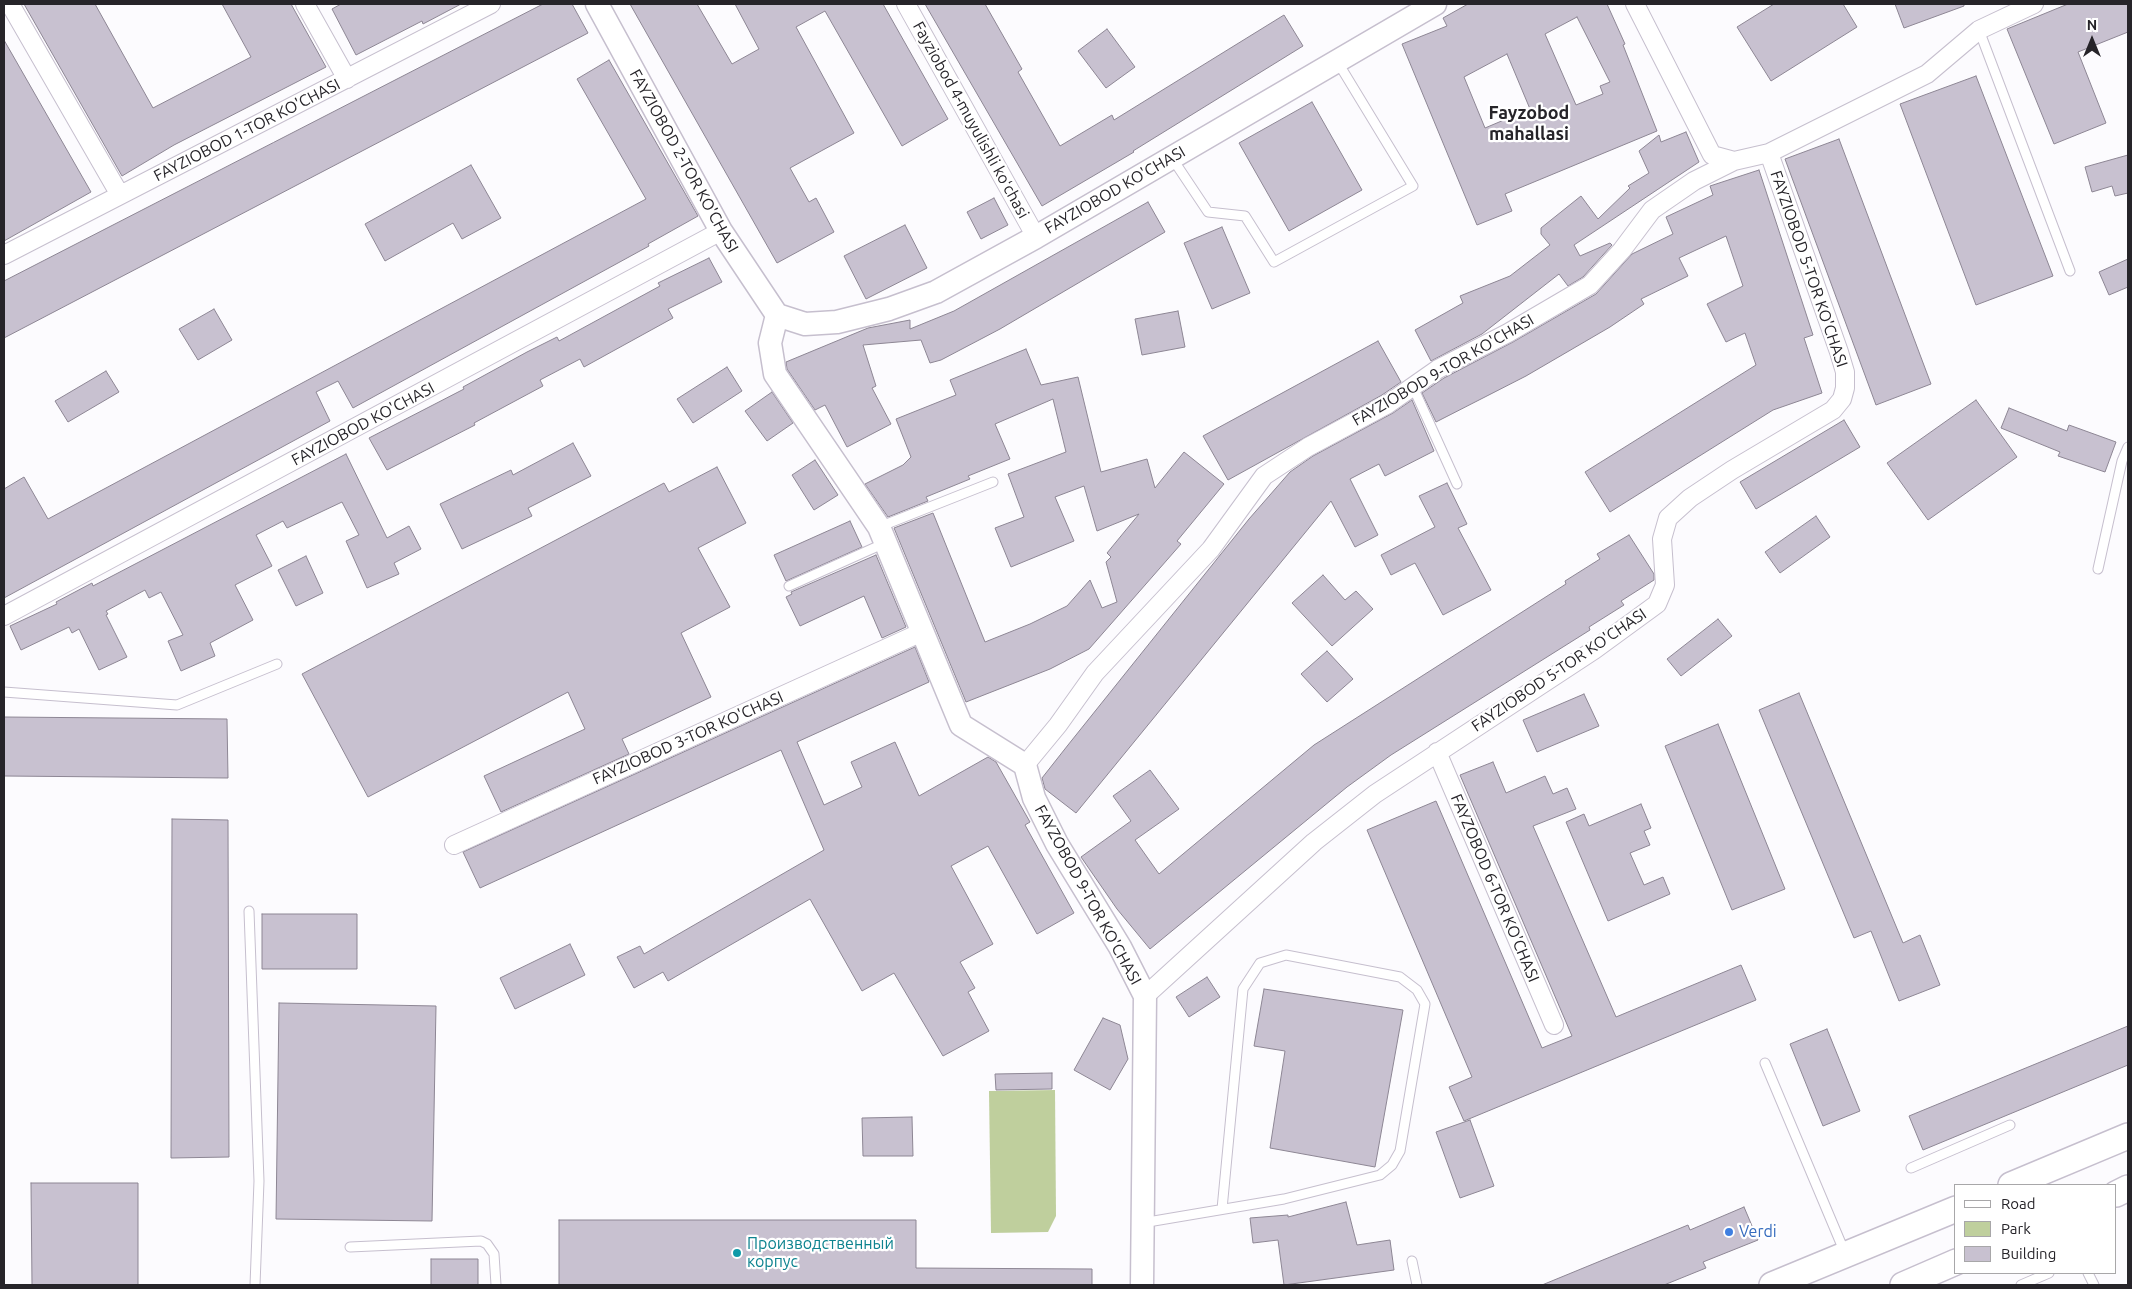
<!DOCTYPE html>
<html>
<head>
<meta charset="utf-8">
<style>
  body { margin:0 }
  #map { position:relative; width:2132px; height:1289px; overflow:hidden; background:#fcfbfe; font-family:Ubuntu,sans-serif }
  canvas { display:block }
  .frame { position:absolute; inset:0; border:5px solid #262429; pointer-events:none }
  .legend { position:absolute; left:1954px; top:1184px; width:162px; height:90px; box-sizing:border-box; background:#fff; border:1px solid #a8a7a9; margin:0; padding:6px 9px; list-style:none; font-size:15px; color:#262429 }
  .legend li { display:flex; align-items:center; gap:10px; height:25px }
  .legend b { width:25px; border:1px solid #a8a7a9 }
  .north { position:absolute; left:2067px; top:15px; width:50px; height:50px; -webkit-text-stroke:4px #fff; paint-order:stroke; rotate:0deg; font-size:14px; font-weight:700; line-height:20px; text-align:center; color:#262429 }
  .north::after { content:''; display:block; margin:auto; width:18px; height:22px; background:#262429; clip-path:polygon(50% 0,100% 100%,50% 72%,0 100%) }
</style>
</head>
<body>
<div id="map">
<canvas width="2132" height="1289"></canvas>
<div class="frame"></div>
<ul class="legend">
<li><b style="height:6px;background:#fff"></b>Road</li>
<li><b style="height:14px;background:#bfcf9d"></b>Park</li>
<li><b style="height:14px;background:#c8c1d0"></b>Building</li>
</ul>
<div class="north">N</div>
</div>
<script>
const ctx = document.querySelector('canvas').getContext('2d');
ctx.lineJoin = 'round';
function fillPath(path, color) {
  ctx.fillStyle = color;
  ctx.fill(path, 'evenodd');
}
function toPath(rows) {
  const path = new Path2D();
  for (const r of rows) {
    path.moveTo(r[0], r[1]);
    for (let i = 2; i < r.length; i += 2) path.lineTo(r[i], r[i + 1]);
  }
  return path;
}
function strokePath(path, color, width, dash) {
  ctx.strokeStyle = color;
  ctx.lineWidth = width;
  ctx.lineCap = dash ? 'butt' : 'round';
  ctx.setLineDash(dash || []);
  ctx.stroke(path);
}
function drawText(font, color, halo, rows, align = 'center') {
  ctx.font = font + ' Ubuntu,sans-serif';
  ctx.lineWidth = 4.5;
  ctx.setLineDash([]);
  ctx.textBaseline = 'middle';
  ctx.strokeStyle = halo;
  ctx.fillStyle = color;
  for (const [text, x, y, turn = 0] of rows) {
    ctx.save();
    ctx.translate(x, y);
    ctx.rotate((+turn || 0) * Math.PI / 180);
    ctx.textAlign = isNaN(turn) ? turn : align;
    if (halo) ctx.strokeText(text, 0, 0);
    ctx.fillText(text, 0, 0);
    ctx.restore();
  }
}
const green = toPath([
  [1055,1090,1056,1216,1048,1232,991,1233,989,1091]
]);
const building = toPath([
  [24,4,95,4,153,108,251,57,222,4,291,4,326,67,174,145,122,176,24,4],
  [341,4,461,4,423,24,422,21,356,55,332,9,341,4],
  [543,4,572,4,588,33,4,338,4,281,543,4],
  [630,4,697,4,732,64,759,49,735,4,883,4,948,119,902,146,825,11,796,27,854,133,790,168,809,202,816,198,834,232,777,263,630,4],
  [925,4,985,4,1022,69,1018,72,1060,146,1112,115,1114,120,1284,15,1303,46,1133,151,1134,152,1042,206,925,4],
  [1468,4,1607,4,1625,44,1623,45,1657,131,1505,194,1512,211,1477,225,1402,44,1447,26,1443,18,1468,4],
  [1577,17,1610,82,1600,86,1603,94,1576,105,1545,34,1577,17],
  [1507,54,1530,109,1485,128,1464,77,1507,54],
  [1774,4,1843,4,1857,27,1771,81,1737,27,1774,4],
  [1895,4,1964,4,1964,6,1904,28,1895,4],
  [2068,4,2128,4,2128,32,2078,52,2106,123,2054,144,2007,29,2068,4],
  [1107,29,1135,67,1106,88,1078,51,1107,29],
  [4,40,91,192,4,241,4,40],
  [609,60,698,216,648,244,649,246,353,408,338,381,316,392,330,421,4,598,4,489,24,477,48,519,646,199,577,79,609,60],
  [1976,76,2053,276,1976,305,1900,104,1976,76],
  [1312,102,1362,190,1289,231,1239,143,1312,102],
  [1686,132,1699,162,1574,245,1580,256,1610,243,1612,245,1583,277,1568,286,1559,274,1482,334,1431,361,1415,330,1463,303,1460,296,1510,276,1550,245,1541,234,1541,228,1581,196,1598,219,1630,188,1628,186,1649,173,1639,151,1659,135,1661,142,1686,132],
  [1839,139,1931,384,1876,405,1785,159,1839,139],
  [2128,155,2128,193,2115,196,2112,186,2092,192,2085,167,2128,155],
  [471,165,501,218,462,239,453,223,385,261,365,224,471,165],
  [1759,170,1813,335,1804,338,1822,393,1773,410,1610,512,1585,472,1756,365,1745,333,1726,342,1707,304,1743,286,1726,236,1679,258,1688,276,1641,299,1644,304,1610,327,1526,376,1436,422,1422,393,1444,378,1513,342,1596,294,1632,254,1673,234,1666,217,1713,195,1710,186,1759,170],
  [994,198,1008,225,981,239,967,212,994,198],
  [1148,202,1165,232,1000,329,941,360,930,363,921,340,863,345,876,386,872,388,891,424,847,447,825,405,815,410,787,369,786,362,868,328,910,320,910,329,954,311,1148,202],
  [905,225,927,268,866,299,844,256,905,225],
  [1222,227,1250,293,1212,309,1184,243,1222,227],
  [709,258,722,282,668,309,673,318,584,367,580,359,540,380,543,386,474,423,475,425,387,470,369,438,464,389,463,387,527,352,557,337,559,341,660,286,658,283,709,258],
  [2128,259,2128,287,2109,295,2099,272,2128,259],
  [214,309,232,340,198,360,179,329,214,309],
  [1178,311,1185,347,1142,355,1135,319,1178,311],
  [1378,341,1401,382,1382,395,1228,480,1203,436,1378,341],
  [1026,349,1041,385,1078,377,1101,472,1147,459,1155,488,1184,452,1224,484,1177,541,1181,544,1089,649,1050,669,966,702,894,528,933,513,985,642,1030,624,1067,606,1090,580,1102,608,1117,602,1106,562,1111,557,1107,553,1139,514,1097,531,1084,486,1055,497,1074,541,1011,567,995,528,1024,517,1008,474,1066,452,1053,399,995,424,1010,459,968,476,970,479,926,497,928,501,888,517,865,484,903,465,911,457,896,419,956,395,950,380,1026,349],
  [727,367,742,391,693,423,677,399,727,367],
  [106,371,119,392,68,422,55,401,106,371],
  [772,392,793,423,767,441,745,411,772,392],
  [1412,400,1434,451,1385,476,1379,464,1350,479,1378,535,1355,547,1331,501,1076,813,1045,789,1042,778,1068,745,1249,519,1290,472,1313,456,1393,413,1412,400],
  [1976,400,2017,457,1928,520,1887,463,1976,400],
  [2009,408,2067,431,2069,425,2116,442,2105,472,2058,456,2060,452,2001,428,2009,408],
  [1844,420,1860,447,1756,509,1740,482,1844,420],
  [573,443,591,476,528,508,532,516,462,549,440,504,511,470,513,475,573,443],
  [346,454,387,538,409,526,421,549,394,563,399,574,367,588,346,541,359,535,342,502,287,528,283,521,256,535,272,566,235,585,253,620,210,643,215,656,181,671,168,641,183,635,161,592,149,598,145,590,106,611,108,614,106,615,127,657,99,670,79,629,72,633,69,627,21,650,10,626,57,604,56,602,92,583,93,586,346,454],
  [815,460,838,495,814,510,792,475,815,460],
  [717,467,746,523,698,548,730,607,681,633,711,697,622,739,629,754,501,812,484,776,585,729,568,692,368,797,302,674,664,483,669,492,717,467],
  [1447,483,1467,524,1458,528,1491,590,1443,615,1415,563,1391,575,1381,555,1435,527,1419,496,1447,483],
  [1816,516,1830,537,1780,573,1765,552,1816,516],
  [850,521,862,547,786,581,774,555,850,521],
  [1629,535,1654,574,1654,580,1621,601,1624,605,1589,627,1590,630,1391,755,1347,787,1150,949,1117,909,1081,857,1131,821,1113,796,1150,770,1179,809,1135,840,1159,874,1314,745,1566,584,1565,581,1600,559,1597,554,1629,535],
  [876,555,906,627,882,638,864,596,800,626,786,597,792,594,791,592,876,555],
  [306,556,323,593,296,606,278,570,306,556],
  [1323,575,1345,600,1356,591,1373,609,1332,646,1292,603,1323,575],
  [1718,619,1732,636,1681,676,1667,659,1718,619],
  [915,647,929,682,797,742,824,805,862,787,851,762,895,742,919,796,988,757,996,762,1030,822,1025,825,1074,913,1037,934,988,846,951,866,993,944,960,962,975,988,968,992,989,1031,943,1056,894,973,862,991,810,899,668,981,663,972,634,988,617,957,640,946,644,954,824,850,781,750,480,888,463,852,915,647],
  [1327,651,1353,679,1327,702,1301,674,1327,651],
  [1799,693,1903,943,1920,935,1940,985,1899,1001,1871,931,1854,938,1759,710,1799,693],
  [1584,694,1599,726,1537,752,1523,720,1584,694],
  [4,717,227,719,228,778,4,776,4,717],
  [1718,724,1785,889,1732,910,1665,746,1718,724],
  [1493,762,1506,793,1545,776,1553,794,1567,788,1576,809,1533,826,1616,1017,1741,965,1756,1000,1464,1121,1449,1087,1472,1077,1367,830,1436,801,1542,1048,1572,1036,1460,775,1493,762],
  [1641,804,1651,828,1644,831,1650,845,1630,853,1644,885,1663,877,1670,894,1608,921,1566,822,1584,814,1589,826,1641,804],
  [172,819,228,820,229,1157,171,1158,172,819],
  [262,914,357,914,357,969,262,969,262,914],
  [570,944,585,975,515,1009,500,978,570,944],
  [1207,977,1220,997,1189,1017,1176,997,1207,977],
  [1264,989,1403,1010,1375,1167,1270,1148,1285,1051,1254,1046,1264,989],
  [279,1003,436,1006,432,1221,276,1219,279,1003],
  [1103,1018,1120,1025,1128,1059,1110,1090,1074,1070,1103,1018],
  [2128,1026,2128,1065,1923,1150,1909,1116,2128,1026],
  [1827,1029,1860,1111,1823,1126,1790,1044,1827,1029],
  [1052,1073,1052,1089,996,1090,995,1074,1052,1073],
  [912,1117,913,1156,863,1156,862,1118,912,1117],
  [1470,1120,1494,1186,1460,1198,1436,1132,1470,1120],
  [31,1183,138,1183,138,1285,32,1285,31,1183],
  [1346,1202,1357,1245,1390,1240,1394,1270,1284,1285,1278,1240,1253,1243,1250,1218,1288,1215,1288,1217,1346,1202],
  [1744,1207,1758,1240,1703,1262,1706,1268,1664,1285,1542,1285,1688,1225,1690,1230,1744,1207],
  [559,1220,916,1220,916,1268,1092,1269,1092,1285,559,1285,559,1220],
  [431,1259,478,1259,478,1285,431,1285,431,1259]
]);
const service = toPath([
  [1979,30,2070,271],
  [1172,158,1208,212,1245,216,1274,262,1413,186,1337,61],
  [1413,387,1457,484],
  [879,527,993,482],
  [2098,569,2122,461,2128,447],
  [789,586,885,543],
  [4,692,177,705,277,664],
  [249,911,259,1181,255,1285],
  [1765,1063,1845,1253],
  [1911,1168,2010,1125],
  [1142,1223,1284,1199,1380,1175,1392,1165,1400,1151,1425,1004,1417,990,1400,977,1286,955,1260,963,1243,989,1222,1209],
  [350,1247,481,1241,487,1244,494,1254,496,1285],
  [1412,1261,1417,1285],
  [2088,1273,2094,1285],
  [2021,1285,2049,1273]
]);
const minor = toPath([
  [10,4,120,195],
  [305,4,347,79],
  [906,4,1036,237],
  [1635,4,1712,155,1734,161],
  [4,255,491,4],
  [4,616,721,231],
  [1437,752,1554,1025],
  [1025,765,1058,725,1095,673,1211,549,1264,476,1308,447,1388,404,1438,369,1508,333,1590,285,1622,250,1652,210,1694,181,1734,161,1769,153,1927,74,1979,30,2034,4],
  [454,845,922,632],
  [1145,996,1314,842,1375,794,1594,650,1657,604,1665,585,1662,539,1668,518,1690,498,1732,470,1833,410,1842,399,1845,388,1845,372,1839,352,1769,153]
]);
const tertiary = toPath([
  [597,4,721,231,777,315],
  [777,315,770,343,775,374,879,527,961,725,1025,765,1034,798,1057,844,1120,947,1145,996,1142,1285],
  [777,315,805,324,837,322,889,309,936,292,1036,237,1435,4]
]);
const secondary = toPath([
  [2011,1185,2128,1136],
  [2116,1194,2128,1188],
  [1772,1285,1956,1209],
  [1903,1285,1956,1262]
]);
const markers = [
  [1729,1232,5,"#3f7fe0"],
  [737,1253,5,"#0f9aa8"]
];
const streetNames = [
  ["Fayziobod 4-muyulishli koʻchasi",971,120,61],
  ["FAYZIOBOD 1-TOR KO'CHASI",247,130,-27],
  ["FAYZIOBOD 2-TOR KO'CHASI",684,161,61],
  ["FAYZIOBOD KO'CHASI",1115,190,-30],
  ["FAYZIOBOD 5-TOR KO'CHASI",1809,269,71],
  ["FAYZIOBOD 9-TOR KO'CHASI",1443,370,-30],
  ["FAYZIOBOD KO'CHASI",363,424,-28],
  ["FAYZIOBOD 5-TOR KO'CHASI",1559,670,-34],
  ["FAYZIOBOD 3-TOR KO'CHASI",688,738,-24],
  ["FAYZOBOD 6-TOR KO'CHASI",1495,888,67],
  ["FAYZOBOD 9-TOR KO'CHASI",1088,895,61]
];
const shopNames = [
  ["Verdi",1739,1232]
];
const cultureNames = [
  ["Производственный",747,1244],
  ["корпус",747,1262]
];
const neighbourhoodNames = [
  ["Fayzobod",1529,113],
  ["mahallasi",1529,134]
];
fillPath(green, '#bfcf9d');
fillPath(building, '#c8c1d0');
strokePath(building, '#8d8694', 1);
strokePath(service, '#c6bfce', 11);
strokePath(minor, '#c6bfce', 20);
strokePath(tertiary, '#c6bfce', 25);
strokePath(secondary, '#c6bfce', 28);
strokePath(service, '#fff', 9);
strokePath(minor, '#fff', 18);
strokePath(tertiary, '#fff', 22);
strokePath(secondary, '#fff', 25);
for (const [x, y, r, color] of markers) {
  const dot = new Path2D();
  dot.arc(x, y, r, 0, 2 * Math.PI);
  ctx.fillStyle = color;
  ctx.fill(dot);
  strokePath(dot, '#fff', 2);
}
drawText('16px', '#262429', '#fff', streetNames);
drawText('16px', '#366cbe', '#fff', shopNames, 'left');
drawText('16px', '#0d838f', '#fff', cultureNames, 'left');
drawText('bold 18px', '#262429', '#fff', neighbourhoodNames);
</script>
</body>
</html>
